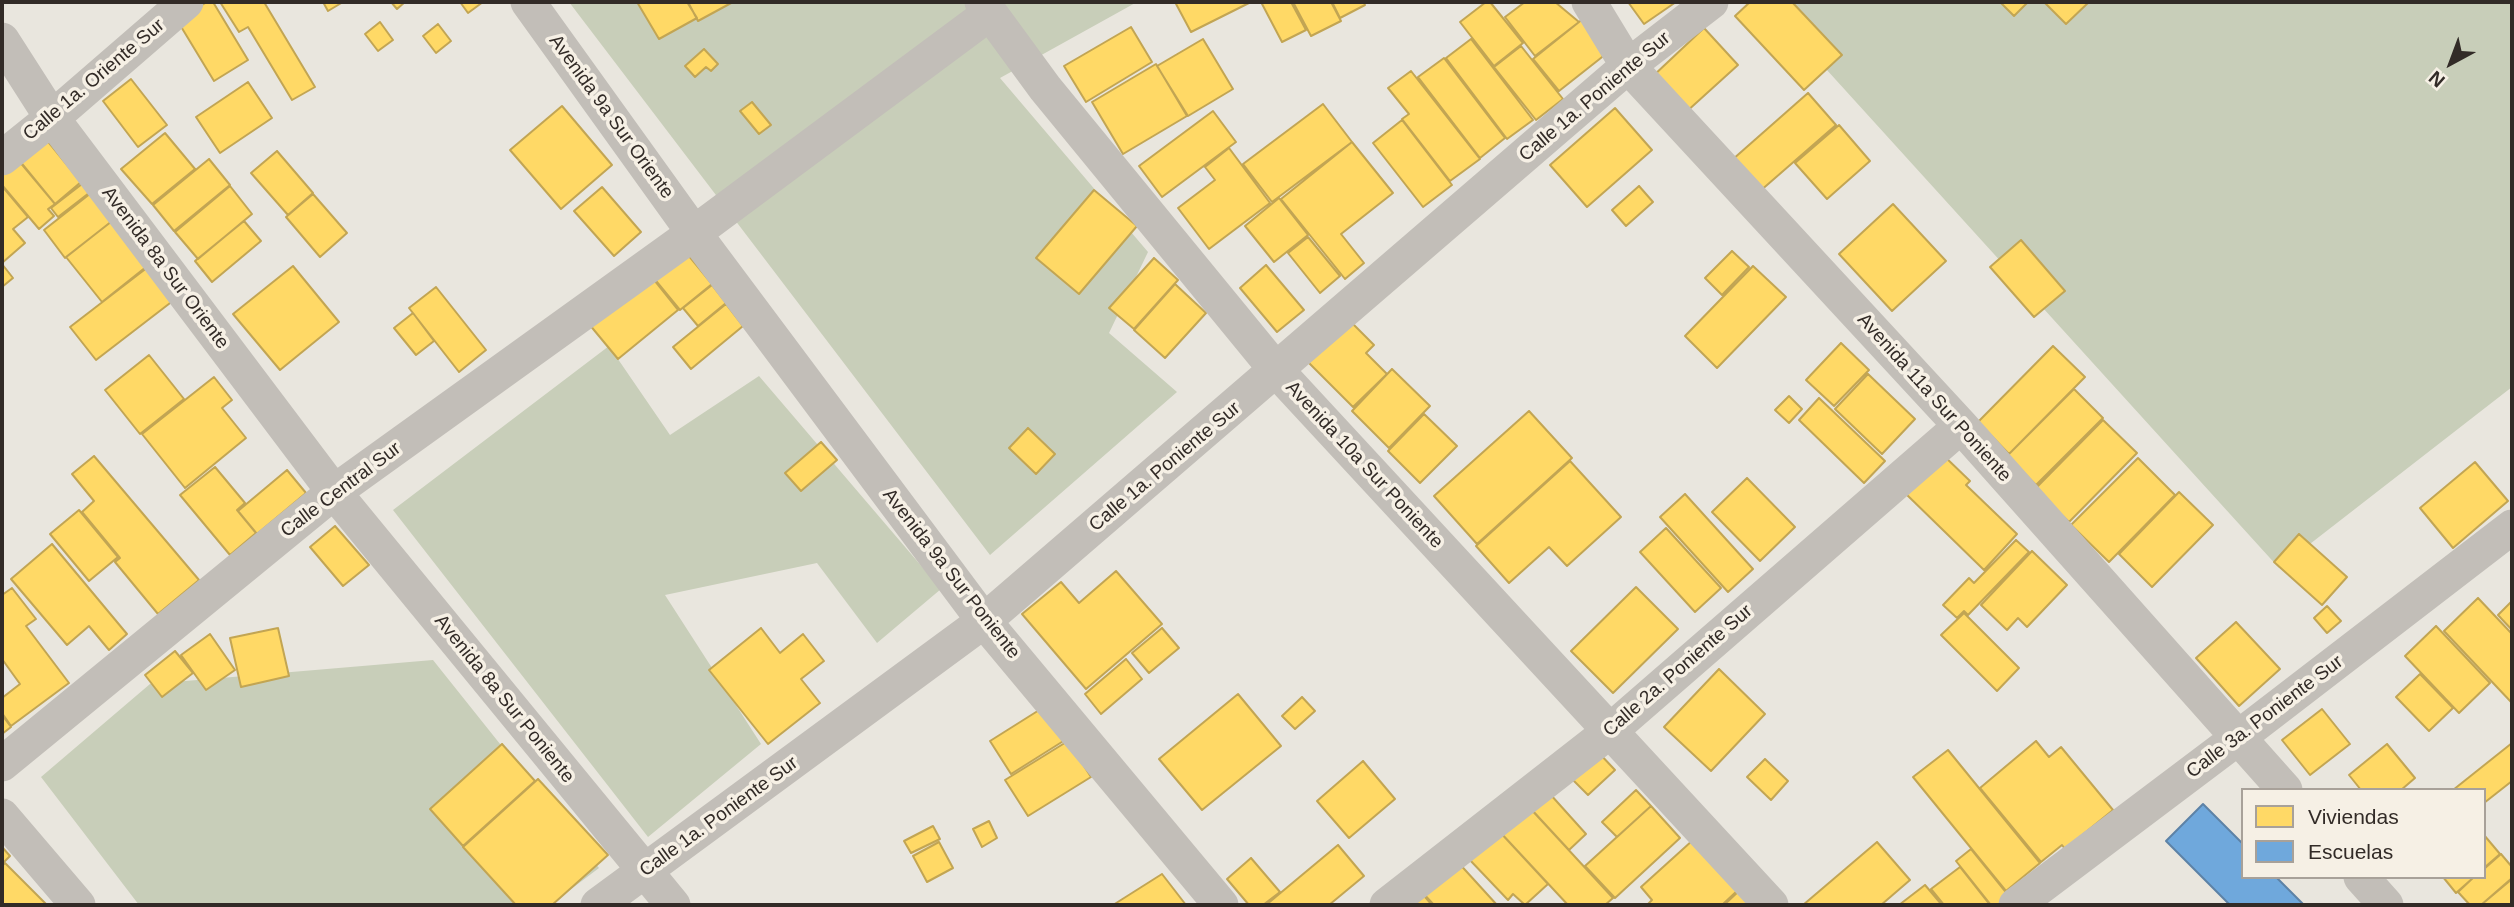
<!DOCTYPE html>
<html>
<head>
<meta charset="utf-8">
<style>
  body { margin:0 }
  #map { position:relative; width:2514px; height:907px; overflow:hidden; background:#e9e6de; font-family:Helvetica,sans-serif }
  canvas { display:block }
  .frame { position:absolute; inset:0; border:4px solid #322b27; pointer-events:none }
  .legend { position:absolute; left:2241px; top:788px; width:245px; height:91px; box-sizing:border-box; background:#f6f0e5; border:2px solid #a8a199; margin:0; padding:9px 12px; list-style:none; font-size:21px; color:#322b27 }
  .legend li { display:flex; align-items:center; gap:14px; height:35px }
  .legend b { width:35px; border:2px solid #a8a199 }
  .north { position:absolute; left:2416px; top:28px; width:70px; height:70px; -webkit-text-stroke:5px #f6f0e5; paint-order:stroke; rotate:221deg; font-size:19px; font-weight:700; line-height:28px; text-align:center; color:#322b27 }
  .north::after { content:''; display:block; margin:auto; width:24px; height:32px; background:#322b27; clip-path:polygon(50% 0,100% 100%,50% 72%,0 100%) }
</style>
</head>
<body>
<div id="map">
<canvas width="2514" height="907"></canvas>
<div class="frame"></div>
<ul class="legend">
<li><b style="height:19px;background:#ffd966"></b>Viviendas</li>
<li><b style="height:19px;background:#6fa8dc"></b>Escuelas</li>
</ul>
<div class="north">N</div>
</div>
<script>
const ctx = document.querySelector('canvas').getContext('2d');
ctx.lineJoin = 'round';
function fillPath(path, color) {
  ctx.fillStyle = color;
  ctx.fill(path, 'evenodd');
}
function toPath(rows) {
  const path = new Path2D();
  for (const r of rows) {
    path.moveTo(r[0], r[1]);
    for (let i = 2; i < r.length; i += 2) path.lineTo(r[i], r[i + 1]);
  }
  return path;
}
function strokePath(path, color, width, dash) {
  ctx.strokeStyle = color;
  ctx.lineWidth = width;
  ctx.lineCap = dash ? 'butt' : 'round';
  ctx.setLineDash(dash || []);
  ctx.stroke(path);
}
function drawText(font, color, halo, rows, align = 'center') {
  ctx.font = font + ' Helvetica,sans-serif';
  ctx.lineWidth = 7;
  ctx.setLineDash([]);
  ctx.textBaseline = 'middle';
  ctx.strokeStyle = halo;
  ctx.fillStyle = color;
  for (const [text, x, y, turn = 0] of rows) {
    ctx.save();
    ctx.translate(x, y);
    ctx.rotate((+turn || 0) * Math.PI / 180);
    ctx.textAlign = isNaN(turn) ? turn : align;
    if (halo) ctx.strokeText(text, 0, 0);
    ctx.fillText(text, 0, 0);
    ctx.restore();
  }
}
const green = toPath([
  [569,2,1137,2,1000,78,1148,252,1109,333,1177,392,990,555],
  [1773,2,2512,2,2512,387,2279,568,1767,4],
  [609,346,670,435,759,376,941,589,877,643,817,563,665,595,761,744,648,837,393,510],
  [433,660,599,868,550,905,139,905,41,777,150,684]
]);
const homes = toPath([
  [207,2,213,2,248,60,214,81,177,20,207,2],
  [220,2,264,2,315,87,292,100,248,27,239,32,220,2],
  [323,2,343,2,328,11,323,2],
  [391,2,405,2,397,9,391,2],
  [460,2,483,2,468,13,460,2],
  [637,2,687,2,697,18,659,39,637,2],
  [688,2,733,2,698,21,688,2],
  [1175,2,1251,2,1191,32,1175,2],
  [1261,2,1291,2,1306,30,1282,42,1261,2],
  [1293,2,1331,2,1341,21,1311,36,1293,2],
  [1332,2,1363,2,1365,5,1340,18,1332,2],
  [1486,2,1490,2,1523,43,1494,66,1460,22,1486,2],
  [1525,2,1555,2,1579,22,1535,56,1505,17,1525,2],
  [1628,2,1676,2,1644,24,1628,2],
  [1750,2,1792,2,1842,55,1804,90,1735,16,1750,2],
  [2000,2,2028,2,2014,16,2000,2],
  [2044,2,2089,2,2066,24,2044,2],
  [1584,18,1611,50,1559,91,1533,59,1584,18],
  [380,22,393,40,378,51,365,34,380,22],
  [438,24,451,41,436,53,423,36,438,24],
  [1131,27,1152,62,1086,102,1064,66,1131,27],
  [1704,28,1738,65,1685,113,1652,77,1704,28],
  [1203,39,1233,89,1188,116,1157,66,1203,39],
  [1471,39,1533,120,1507,139,1446,58,1471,39],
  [1521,46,1563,99,1536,120,1494,67,1521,46],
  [704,49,718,64,711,71,706,67,695,77,685,66,704,49],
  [1444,58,1505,138,1480,158,1418,77,1444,58],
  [1156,64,1187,116,1123,154,1092,102,1156,64],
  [1411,71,1480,159,1450,181,1402,119,1409,114,1388,88,1411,71],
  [131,79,167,125,138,147,103,101,131,79],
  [248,82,272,118,220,153,196,117,248,82],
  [1808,93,1836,125,1759,192,1732,160,1808,93],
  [752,102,771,125,759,134,740,111,752,102],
  [1323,104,1352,142,1272,202,1243,164,1323,104],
  [562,106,612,165,561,209,510,150,562,106],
  [1615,108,1652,150,1587,207,1550,165,1615,108],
  [1213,111,1236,142,1162,197,1139,166,1213,111],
  [1402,120,1452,185,1423,207,1373,143,1402,120],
  [1839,125,1870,161,1827,199,1795,163,1839,125],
  [41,133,81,182,55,204,14,154,41,133],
  [165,133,195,169,152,204,121,169,165,133],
  [1352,142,1393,193,1341,234,1364,263,1345,279,1281,199,1352,142],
  [1229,148,1270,203,1209,249,1178,208,1215,180,1205,167,1229,148],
  [277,151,313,193,288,215,251,173,277,151],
  [14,155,55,204,48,209,54,216,39,229,2,185,2,166,14,155],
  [209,159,230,185,174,231,153,205,209,159],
  [82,184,89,193,58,217,51,208,82,184],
  [2,186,28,217,13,229,25,243,2,263,2,186],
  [230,186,252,214,198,259,175,232,230,186],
  [1639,186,1653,202,1626,226,1612,210,1639,186],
  [602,187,641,232,614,256,574,211,602,187],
  [1094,190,1137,226,1079,294,1036,258,1094,190],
  [91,193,112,221,65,258,44,230,91,193],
  [313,194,347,233,320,257,286,217,313,194],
  [1279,198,1308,235,1274,262,1245,226,1279,198],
  [1893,204,1946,261,1892,311,1839,254,1893,204],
  [116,218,151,263,102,302,66,257,116,218],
  [244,221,261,241,212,282,195,261,244,221],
  [1308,237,1340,276,1320,293,1288,253,1308,237],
  [2021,240,2065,291,2034,317,1990,267,2021,240],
  [684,250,712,284,680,310,652,276,684,250],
  [1732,251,1749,267,1722,295,1705,278,1732,251],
  [1154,258,1178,280,1134,329,1109,308,1154,258],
  [2,264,13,278,2,287,2,264],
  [1266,265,1304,310,1277,332,1240,288,1266,265],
  [293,266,339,322,280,370,233,314,293,266],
  [1753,266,1786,297,1717,368,1685,336,1753,266],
  [148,267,174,300,96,360,70,327,148,267],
  [650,275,678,310,618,359,589,324,650,275],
  [1175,284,1206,313,1165,358,1134,330,1175,284],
  [712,285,726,303,698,326,683,308,712,285],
  [436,287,486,350,459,372,409,308,436,287],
  [726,304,743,326,691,369,673,347,726,304],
  [413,313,434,341,416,355,394,328,413,313],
  [1349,320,1374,345,1366,353,1387,374,1353,407,1307,361,1349,320],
  [1841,343,1869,370,1834,406,1806,380,1841,343],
  [2053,346,2085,377,2009,454,1978,422,2053,346],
  [149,355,184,399,140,434,105,390,149,355],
  [1392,369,1430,406,1389,448,1352,411,1392,369],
  [1868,374,1915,419,1882,454,1835,409,1868,374],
  [214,377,232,400,222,408,246,438,185,488,142,434,214,377],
  [2074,389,2103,418,2036,485,2007,456,2074,389],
  [1789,396,1802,409,1789,423,1775,410,1789,396],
  [1819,398,1885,461,1864,483,1799,420,1819,398],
  [1529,411,1572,458,1477,544,1434,496,1529,411],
  [1424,414,1457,446,1420,483,1388,451,1424,414],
  [2103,420,2137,453,2069,522,2035,489,2103,420],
  [1028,428,1055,454,1036,474,1009,448,1028,428],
  [821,442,837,460,801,491,785,473,821,442],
  [1942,454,1970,481,1966,485,2017,534,1984,570,1905,493,1942,454],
  [94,456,199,580,158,614,115,562,120,558,82,512,94,501,72,474,94,456],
  [2138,458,2175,495,2109,562,2071,525,2138,458],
  [1570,461,1621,517,1567,566,1549,547,1509,583,1476,546,1570,461],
  [2475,462,2508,501,2453,548,2420,508,2475,462],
  [215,467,245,503,237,510,256,533,230,555,180,495,215,467],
  [287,470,306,493,257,534,238,511,287,470],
  [1747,478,1795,527,1760,561,1712,512,1747,478],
  [2179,492,2213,525,2152,587,2119,554,2179,492],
  [1685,494,1753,569,1728,592,1660,517,1685,494],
  [79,510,118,557,89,581,50,534,79,510],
  [335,526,369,565,343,586,310,547,335,526],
  [1666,528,1721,588,1695,612,1640,552,1666,528],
  [2299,534,2347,577,2322,605,2274,562,2299,534],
  [2016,540,2029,552,1968,615,1964,611,1957,618,1943,605,1969,578,1974,583,2016,540],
  [52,544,127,634,109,650,89,626,67,645,11,579,52,544],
  [2032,551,2067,585,2027,627,2018,618,2007,630,1981,605,2032,551],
  [1116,571,1162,624,1086,689,1022,614,1061,582,1079,603,1116,571],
  [1636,587,1678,629,1613,693,1571,651,1636,587],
  [12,588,36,619,26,626,69,683,11,726,2,713,2,698,20,684,2,659,2,595,12,588],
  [2478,598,2512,634,2512,703,2444,631,2478,598],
  [2512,601,2512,630,2498,615,2512,601],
  [2327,606,2341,621,2327,633,2314,618,2327,606],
  [1964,613,2019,668,1997,691,1941,635,1964,613],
  [2236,622,2280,669,2239,706,2196,658,2236,622],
  [2436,626,2490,683,2459,713,2405,656,2436,626],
  [278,628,289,676,241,687,230,638,278,628],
  [761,628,780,653,803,634,824,661,801,679,820,703,768,744,709,670,761,628],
  [1162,628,1179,648,1149,673,1132,653,1162,628],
  [210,634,235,670,206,690,181,655,210,634],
  [175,651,193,673,162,697,145,675,175,651],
  [1126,659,1142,679,1101,714,1085,694,1126,659],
  [1719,669,1765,714,1711,771,1664,727,1719,669],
  [2420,674,2453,708,2429,731,2396,697,2420,674],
  [1238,694,1281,746,1202,810,1159,759,1238,694],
  [1302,697,1315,711,1295,729,1282,716,1302,697],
  [1044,707,1065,740,1011,774,990,741,1044,707],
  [2322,709,2350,744,2310,775,2282,740,2322,709],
  [2,715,11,727,2,734,2,715],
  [1068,741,1091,777,1028,816,1005,780,1068,741],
  [2036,741,2049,757,2061,747,2113,810,2065,849,2062,845,2041,862,1980,788,2036,741],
  [2512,743,2512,781,2484,803,2484,790,2453,790,2512,743],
  [502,744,535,781,463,846,430,809,502,744],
  [2387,744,2415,778,2401,790,2361,790,2349,775,2387,744],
  [1948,750,2040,863,2006,891,1913,777,1948,750],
  [1598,752,1615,770,1588,795,1570,777,1598,752],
  [1765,759,1788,781,1771,800,1747,777,1765,759],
  [1363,761,1395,799,1349,838,1317,801,1363,761],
  [538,779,608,855,552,905,516,905,463,847,538,779],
  [1636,790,1651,806,1617,837,1602,822,1636,790],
  [1550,794,1586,834,1569,850,1532,810,1550,794],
  [1528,806,1613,898,1605,905,1568,905,1500,832,1528,806],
  [1651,806,1680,838,1615,898,1585,866,1651,806],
  [989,821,997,838,982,847,973,829,989,821],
  [933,826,940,839,911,853,904,841,933,826],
  [1498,830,1548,884,1525,905,1513,894,1508,900,1468,858,1498,830],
  [2484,835,2500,854,2484,868,2484,835],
  [1693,840,1738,890,1722,905,1647,905,1652,900,1641,887,1693,840],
  [939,842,953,868,927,882,913,856,939,842],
  [1877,842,1910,880,1881,905,1803,905,1877,842],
  [1338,845,1364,876,1329,905,1266,905,1338,845],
  [2,847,10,856,2,864,2,847],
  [1971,849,2009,896,1998,905,1991,905,1956,861,1971,849],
  [2501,854,2512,867,2512,878,2481,905,2470,905,2458,892,2474,877,2484,877,2484,869,2501,854],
  [1251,858,1280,892,1263,905,1249,905,1227,879,1251,858],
  [1456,860,1497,905,1434,905,1421,891,1456,860],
  [5,863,47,905,2,905,2,866,5,863],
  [1960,867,1990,905,1944,905,1931,889,1960,867],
  [1162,874,1186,905,1113,905,1162,874],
  [2443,877,2474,877,2456,893,2443,877],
  [2512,879,2512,905,2481,905,2512,879],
  [1925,885,1942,905,1899,905,1925,885],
  [1740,890,1754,905,1724,905,1740,890],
  [1420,891,1432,905,1404,905,1420,891]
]);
const schools = toPath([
  [2203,804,2243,844,2243,877,2276,877,2304,905,2230,905,2166,841,2203,804]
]);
const minor = toPath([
  [528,2,694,233,984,621,1221,905],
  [982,2,1045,88,1277,371,1771,905],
  [1589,2,1628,66,1961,426,2285,790],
  [2,40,52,118,334,492,673,905],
  [2,158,52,118,186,2],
  [2,764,334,492,694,233,990,13],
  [2,816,78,905],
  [2361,877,2386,905],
  [598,905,984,621,1628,66,1711,2],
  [1387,905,1610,731,1961,426],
  [2016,905,2239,737,2512,527]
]);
const streetNames = [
  ["Calle 1a. Oriente Sur",94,80,-40],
  ["Calle 1a. Poniente Sur",1595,97,-40],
  ["Avenida 9a Sur Oriente",611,117,54],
  ["Avenida 8a Sur Oriente",165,268,53],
  ["Avenida 11a Sur Poniente",1934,398,48],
  ["Avenida 10a Sur Poniente",1364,465,47],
  ["Calle 1a. Poniente Sur",1165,467,-40],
  ["Calle Central Sur",341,490,-37],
  ["Avenida 9a Sur Poniente",951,574,52],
  ["Calle 2a. Poniente Sur",1678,671,-41],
  ["Avenida 8a Sur Poniente",504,699,51],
  ["Calle 3a. Poniente Sur",2265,717,-37],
  ["Calle 1a. Poniente Sur",719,817,-36]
];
fillPath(green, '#c8ceb9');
fillPath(homes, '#ffd966');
strokePath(homes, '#c2a553', 2);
fillPath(schools, '#6fa8dc');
strokePath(schools, '#5d82a6', 2);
strokePath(minor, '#c2beb8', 35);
drawText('19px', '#322b27', '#f6f0e5', streetNames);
</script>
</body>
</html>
